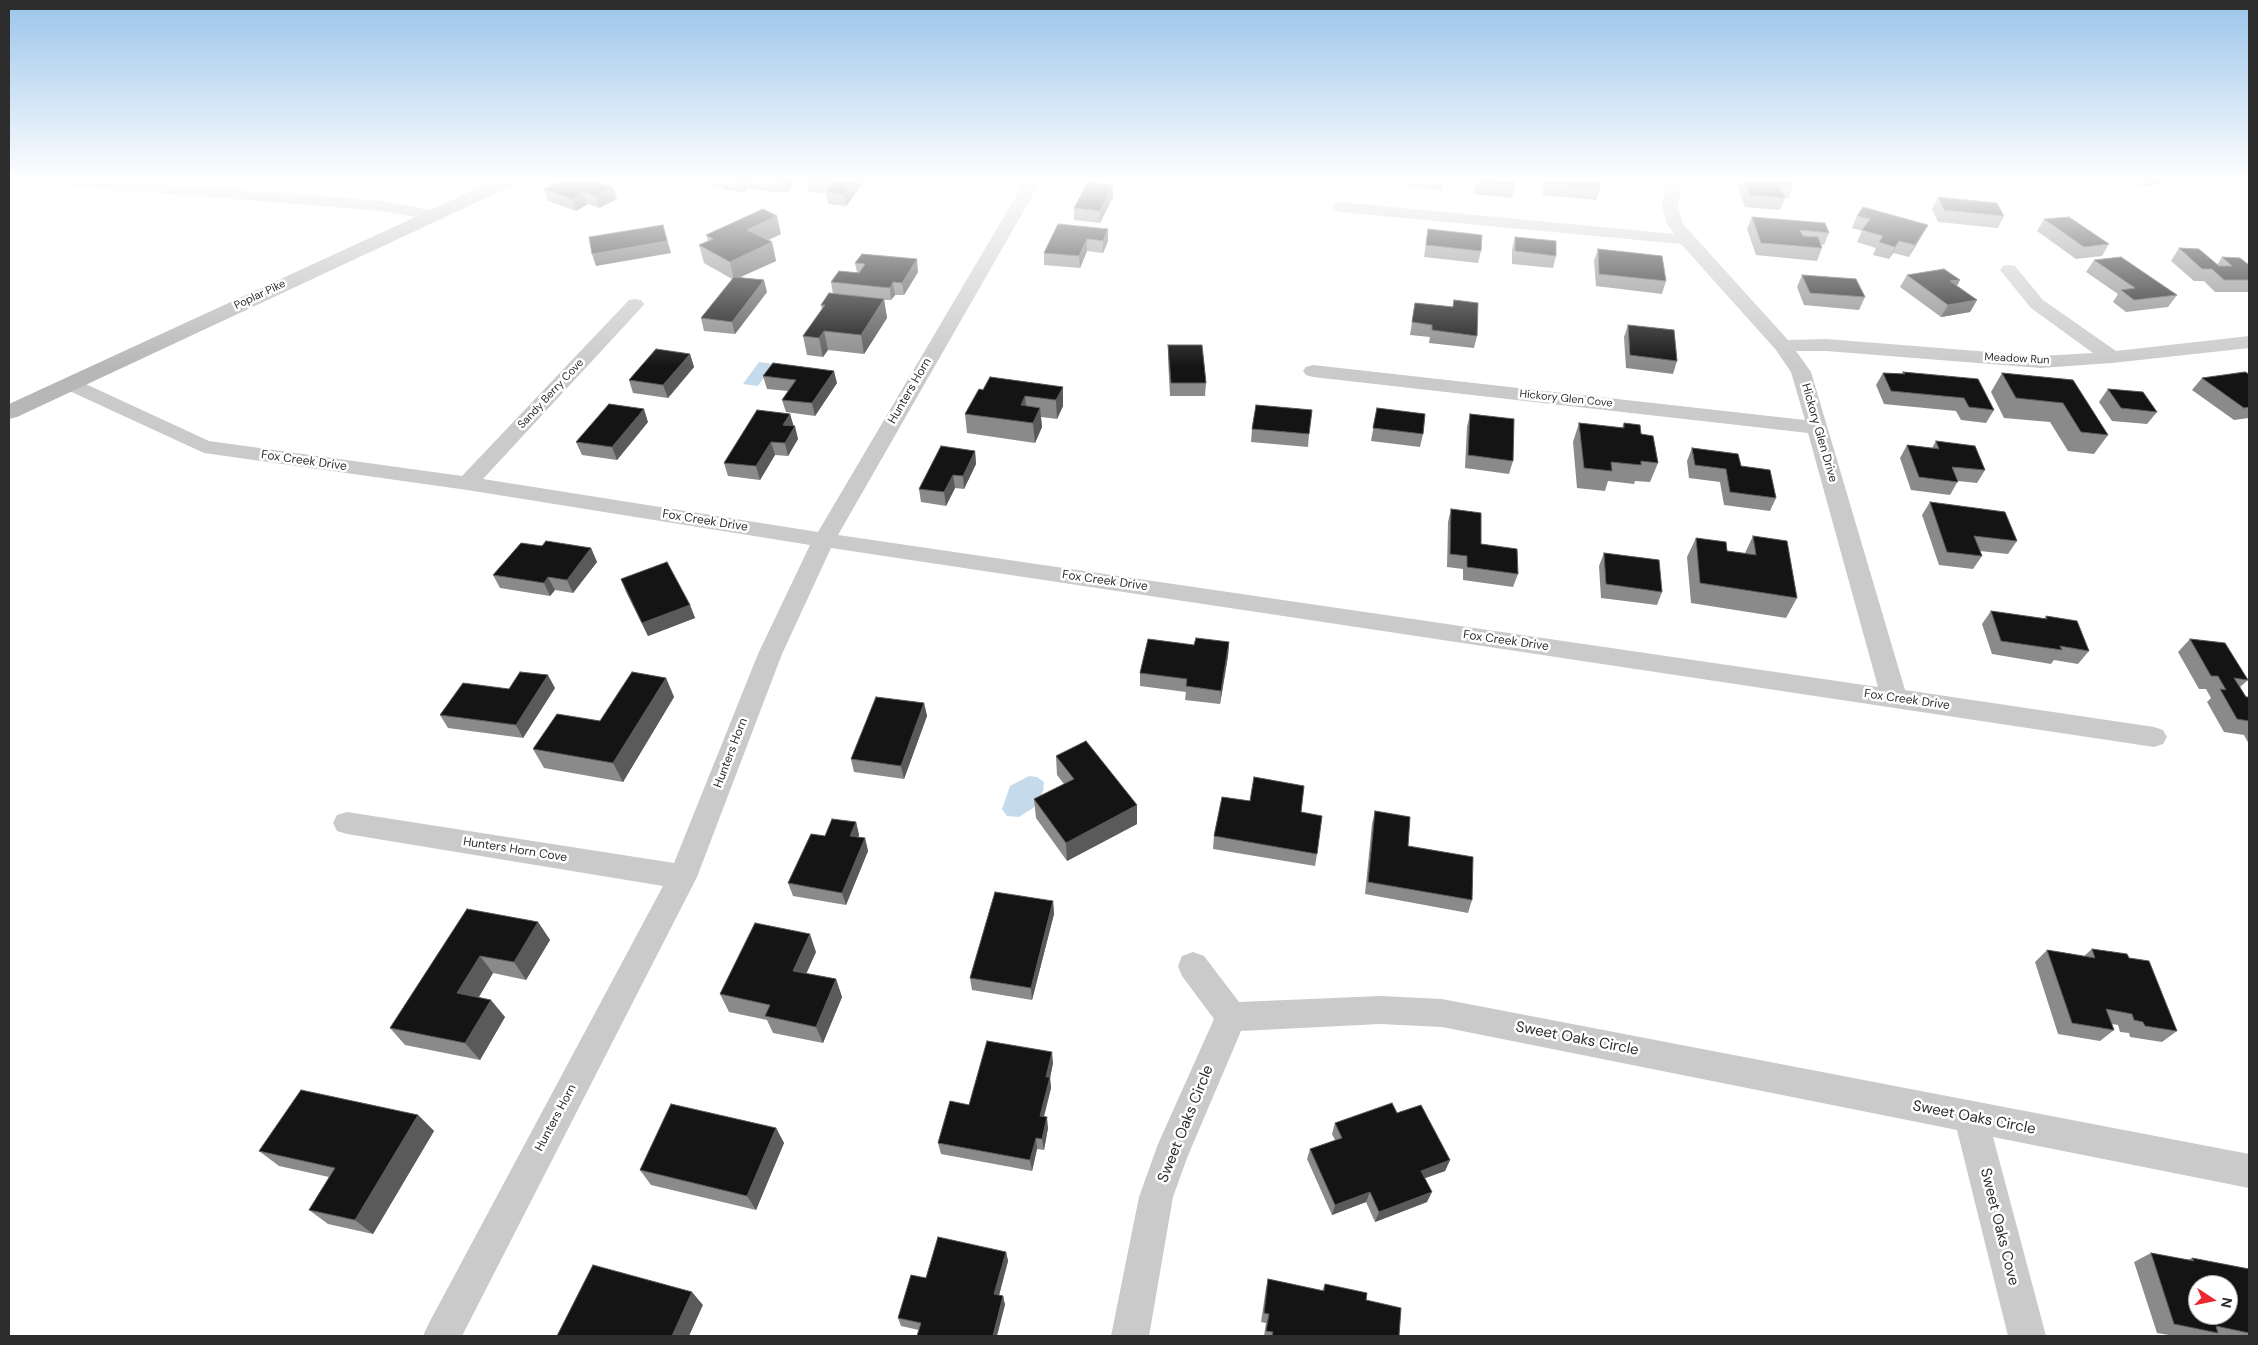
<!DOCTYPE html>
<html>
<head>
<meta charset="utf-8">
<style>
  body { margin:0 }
  #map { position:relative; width:2258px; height:1345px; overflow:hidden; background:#fff; font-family:"DM Sans",sans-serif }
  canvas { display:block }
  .frame { position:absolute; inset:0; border:10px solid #2d2d2d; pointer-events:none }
  .north { position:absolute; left:2188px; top:1275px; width:50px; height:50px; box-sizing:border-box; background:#fff; border:1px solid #ababab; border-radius:50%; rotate:101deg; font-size:14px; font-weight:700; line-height:20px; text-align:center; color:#2d2d2d }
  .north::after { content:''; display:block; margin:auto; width:18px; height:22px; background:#eb282f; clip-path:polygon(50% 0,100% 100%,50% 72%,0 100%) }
</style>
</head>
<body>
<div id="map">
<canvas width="2258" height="1345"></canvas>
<div class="frame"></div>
<div class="north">N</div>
</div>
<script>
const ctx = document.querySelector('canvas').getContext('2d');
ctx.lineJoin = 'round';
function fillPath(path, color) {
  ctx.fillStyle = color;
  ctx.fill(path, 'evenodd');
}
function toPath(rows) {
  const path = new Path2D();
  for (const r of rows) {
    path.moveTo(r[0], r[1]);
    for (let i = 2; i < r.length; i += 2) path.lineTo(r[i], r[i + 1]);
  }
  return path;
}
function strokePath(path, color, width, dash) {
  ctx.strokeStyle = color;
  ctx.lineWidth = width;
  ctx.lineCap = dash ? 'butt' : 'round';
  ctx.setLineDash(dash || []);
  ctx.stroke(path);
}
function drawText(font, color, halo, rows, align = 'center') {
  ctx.font = font + ' "DM Sans",sans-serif';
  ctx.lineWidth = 5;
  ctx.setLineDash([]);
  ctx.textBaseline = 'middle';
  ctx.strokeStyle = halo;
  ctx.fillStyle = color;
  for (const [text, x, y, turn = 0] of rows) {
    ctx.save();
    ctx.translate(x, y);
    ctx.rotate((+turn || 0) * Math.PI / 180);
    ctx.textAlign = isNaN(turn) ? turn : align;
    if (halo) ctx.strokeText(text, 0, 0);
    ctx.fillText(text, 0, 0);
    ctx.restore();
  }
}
const water = toPath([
  [759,362,774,364,758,386,743,384],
  [1029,776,1037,777,1044,782,1043,791,1036,806,1019,817,1007,816,1002,809,1010,786]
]);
const street = toPath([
  [39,179,104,179,383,201,431,210,437,212,439,215,437,218,431,220,383,211,47,184,41,182,39,179],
  [1026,179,1042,179,838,535,1878,687,1808,433,1313,377,1306,375,1303,371,1306,367,1313,365,1805,420,1791,372,1776,350,1681,244,1340,212,1334,210,1332,207,1334,204,1340,202,1674,234,1667,224,1662,206,1667,179,1683,179,1678,206,1683,224,1788,340,1826,339,2041,356,2093,353,2031,308,2000,270,2003,266,2009,265,2015,266,2043,300,2116,351,2249,336,2249,348,2112,363,2041,368,1826,351,1796,351,1811,372,1905,690,2154,727,2163,730,2167,737,2163,744,2154,747,831,548,782,654,697,877,462,1336,423,1336,429,1323,663,886,347,834,337,831,333,823,337,815,347,812,674,863,758,654,810,545,467,490,204,453,63,388,60,384,63,380,70,378,77,380,209,441,462,476,629,300,635,299,641,300,644,304,641,308,483,479,818,532,1026,179],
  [1193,952,1204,956,1239,1002,1380,996,1442,999,2249,1154,2249,1188,1993,1137,2046,1336,2008,1336,1957,1130,1442,1027,1380,1024,1241,1031,1187,1158,1173,1197,1149,1336,1111,1336,1139,1197,1158,1144,1214,1019,1182,976,1178,966,1182,956,1193,952]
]);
const secondary = toPath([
  [498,179,521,179,518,183,17,417,9,419,9,404,498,179]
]);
const wall = toPath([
  [708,179,797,179,797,180,787,193,747,189,745,192,723,190,722,187,710,186],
  [1408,179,1444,179,1442,190,1406,186],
  [1475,179,1515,179,1515,186,1512,198,1474,194],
  [1544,179,1598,179,1600,188,1596,200,1543,195,1543,183],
  [1739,179,1776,179,1793,186,1789,198,1785,198,1780,210,1745,207,1737,185],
  [2128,179,2162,179,2159,184,2143,187],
  [806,180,863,183,846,206,828,204,826,193,808,192],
  [1113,185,1113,197,1100,223,1074,220,1074,208],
  [613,187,617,199,599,208,588,204,576,211,548,201,544,189],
  [1938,197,2004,216,1998,228,1938,222,1932,209],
  [1857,216,1928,225,1921,237,1909,257,1893,253,1889,259,1873,255,1876,248,1857,242,1862,231,1852,228],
  [1752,217,1829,233,1824,245,1820,244,1822,248,1817,261,1756,255,1747,229],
  [2044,219,2109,244,2102,256,2076,259,2037,231],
  [1058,224,1108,241,1103,253,1087,251,1080,268,1044,265,1044,253],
  [1428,229,1481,251,1478,263,1424,257],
  [781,234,768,240,772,242,776,261,740,277,767,292,735,334,704,331,701,318,732,279,704,263,699,245,708,241,706,235],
  [1515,237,1556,256,1553,268,1512,264,1512,249],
  [2179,248,2217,265,2222,257,2249,265,2249,292,2215,292,2204,281,2194,281,2171,261],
  [1598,249,1666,281,1662,294,1596,286,1594,261],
  [2094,260,2177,295,2168,307,2126,312,2113,302,2118,294,2086,272],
  [855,263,918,272,904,295,895,295,891,300,884,300,887,318,864,354,828,350,823,357,807,355,803,336,822,309,821,305,833,294,831,282,857,272],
  [1802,275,1865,297,1859,310,1804,305,1797,287],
  [1907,275,1960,280,1957,286,1977,300,1970,312,1941,317,1900,287],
  [1454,300,1477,336,1474,348,1429,343,1430,337,1410,335,1415,303,1453,307],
  [1628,325,1677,361,1673,374,1626,368,1624,337],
  [1168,345,1206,383,1205,396,1170,396,1168,358],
  [690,354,694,367,668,398,633,393,629,380],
  [1903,372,1994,410,1986,423,1961,420,1956,411,1884,404,1876,385,1883,373,1902,374],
  [2002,373,2073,380,2108,435,2094,454,2068,451,2050,422,2004,418,1991,392],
  [2249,374,2249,418,2234,420,2192,390,2202,378],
  [763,376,837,383,815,416,786,412,782,400,788,391,767,389],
  [1063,387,1063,406,1057,419,1041,417,1042,427,1035,443,967,433,965,414,983,390],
  [2108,389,2157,412,2147,424,2112,421,2099,402],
  [1377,408,1423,434,1420,447,1371,441],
  [790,414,793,426,798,439,788,456,775,455,760,480,728,476,724,463],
  [1470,414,1513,461,1509,474,1465,468,1467,427],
  [648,422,617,460,582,455,576,442],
  [1579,423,1622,428,1624,423,1641,434,1658,463,1650,482,1635,481,1634,484,1608,481,1605,491,1577,488,1573,442],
  [1252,429,1309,434,1308,447,1251,442],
  [1936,441,1985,470,1977,483,1958,481,1950,495,1911,490,1900,458,1907,445,1932,448],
  [1692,448,1741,466,1776,498,1770,511,1724,505,1720,482,1689,478,1687,461],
  [975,451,976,464,964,489,955,488,946,506,921,502,919,489],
  [1930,502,2017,541,2008,554,1980,551,1982,556,1973,569,1939,565,1922,515],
  [1451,509,1481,544,1518,574,1513,587,1463,580,1463,569,1447,567,1448,522],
  [1753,536,1797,598,1786,618,1691,603,1687,557,1696,538,1727,551,1745,553],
  [542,546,591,548,597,562,573,593,555,590,550,596,500,588,493,575],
  [1604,553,1662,592,1657,605,1601,598,1599,566],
  [621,579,690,605,695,618,648,636,626,592],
  [1991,611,2044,619,2046,616,2089,651,2078,664,2054,660,2051,664,1992,654,1982,624],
  [2190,639,2248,680,2240,687,2246,697,2249,697,2249,744,2244,735,2224,732,2207,702,2211,698,2206,689,2199,689,2178,652],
  [1229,642,1228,656,1220,704,1185,700,1186,692,1140,686,1140,673],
  [666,678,674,697,623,782,544,768,533,749,600,721],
  [555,688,523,738,448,728,440,715],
  [924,703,927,716,904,779,854,772,851,759],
  [1056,756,1137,805,1137,824,1067,861,1036,818,1034,799,1064,784,1057,775],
  [1375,811,1408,846,1472,900,1468,913,1365,894,1372,824],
  [1301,812,1317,854,1315,866,1213,849,1214,836],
  [856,822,859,835,858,837,865,838,868,851,846,905,793,896,788,883,825,836],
  [1053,901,1054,914,1032,1000,972,990,970,978],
  [467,909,538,922,550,940,526,980,493,973,479,997,505,1017,480,1060,405,1045,390,1028],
  [2092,949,2129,958,2177,1031,2162,1042,2130,1037,2129,1033,2120,1032,2118,1025,2112,1024,2114,1030,2100,1041,2058,1034,2035,962,2047,950,2084,956],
  [816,952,806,973,836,979,842,997,823,1043,773,1033,767,1020,729,1012,720,994],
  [1053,1063,1050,1078,1051,1088,1044,1117,1048,1128,1044,1150,1037,1149,1032,1171,941,1154,938,1143,969,1105],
  [1397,1113,1450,1160,1445,1171,1425,1178,1427,1202,1375,1222,1366,1202,1332,1215,1307,1159,1310,1149,1335,1140,1332,1134,1335,1123],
  [418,1115,434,1131,373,1234,328,1224,309,1210,329,1177,279,1166,259,1151],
  [776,1128,784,1143,756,1210,651,1185,640,1170],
  [1006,1252,1008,1261,999,1295,1003,1296,1005,1305,919,1330,901,1326,898,1318,926,1278],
  [2151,1253,2188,1260,2192,1258,2249,1269,2249,1336,2175,1336,2157,1333,2134,1262],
  [1268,1279,1322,1291,1325,1284,1366,1300,1399,1336,1264,1336,1266,1323,1261,1322,1266,1288]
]);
const shadedWall = toPath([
  [743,179,745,179,747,189,745,192,742,180],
  [786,179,797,179,797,180,787,193,784,181],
  [855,179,862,179,863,183,846,206,844,194],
  [2148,179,2162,179,2159,184,2143,187],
  [1113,185,1113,197,1100,223,1100,211],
  [613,187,617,199,599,208,595,196],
  [584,192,588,204,576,211,572,199],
  [777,216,781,234,751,248,747,230],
  [663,225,671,253,596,266,592,254],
  [1928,225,1921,237,1909,257,1915,245],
  [1108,229,1108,241,1103,253,1103,241],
  [1087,239,1087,251,1080,268,1079,256],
  [1899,241,1893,253,1889,259,1895,247],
  [772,242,776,261,734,280,730,262],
  [917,259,918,272,904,295,902,283],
  [764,280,767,292,735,334,732,322],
  [1960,280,1953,292,1950,281],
  [893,282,895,295,891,300,890,288],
  [884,299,887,318,864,354,861,335],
  [1977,300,1970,312,1941,317,1948,305],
  [824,331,828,350,823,357,819,338],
  [690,354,694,367,668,398,663,385],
  [834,371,837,383,815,416,812,403],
  [1063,387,1063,406,1057,419,1056,400],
  [1025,396,1027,415,1021,405],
  [1040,408,1042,427,1035,443,1033,423],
  [644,409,648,422,617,460,612,447],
  [790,414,794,427,783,425],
  [795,426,798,439,788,456,785,443],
  [771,442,775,455,760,480,756,466],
  [975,451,976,464,964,489,963,476],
  [953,475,955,488,946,506,944,492],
  [591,548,597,562,573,593,567,580],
  [548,577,555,590,550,596,544,583],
  [690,605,695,618,648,636,642,623],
  [1229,642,1228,656,1220,704,1221,691],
  [548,675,555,688,523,738,516,725],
  [666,678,674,697,623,782,613,763],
  [924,703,927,716,904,779,901,766],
  [1137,805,1137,824,1067,861,1066,843],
  [856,822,859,835,854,848,850,836],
  [865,838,868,851,846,905,842,893],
  [1053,901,1054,914,1032,1000,1031,988],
  [538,922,550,940,526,980,514,962],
  [810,934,816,952,800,988,793,971],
  [480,956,493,973,471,1010,457,993],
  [836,979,842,997,823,1043,816,1027],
  [491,1000,505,1017,480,1060,465,1043],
  [1052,1052,1053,1063,1050,1078,1051,1088,1041,1127,1040,1116,1046,1077],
  [418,1115,434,1131,373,1234,355,1220],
  [1047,1117,1048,1128,1044,1150,1042,1139],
  [776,1128,784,1143,756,1210,747,1196],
  [1036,1138,1037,1149,1032,1171,1030,1160],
  [1450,1160,1445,1171,1417,1181,1421,1171],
  [1370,1192,1366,1202,1332,1215,1335,1205],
  [1432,1192,1427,1202,1375,1222,1379,1212],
  [1006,1252,1008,1261,997,1303,994,1294],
  [692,1292,703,1305,689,1336,672,1336],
  [1003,1296,1005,1305,997,1336,993,1336]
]);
const building = toPath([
  [565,179,589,179,613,187,595,196,584,192,572,199,544,189,565,179],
  [765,179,786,179,784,181,765,179],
  [806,179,855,179,844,194,826,192,833,182,806,180,806,179],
  [1477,179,1515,179,1515,186,1477,182,1477,179],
  [1546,179,1598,179,1600,188,1546,184,1546,179],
  [1743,179,1776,179,1791,180,1793,186,1779,185,1785,198,1750,195,1743,179],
  [1088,182,1113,185,1100,211,1074,208,1088,182],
  [1938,197,1997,203,2004,216,1944,210,1938,197],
  [1863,207,1928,225,1915,245,1899,241,1895,247,1879,242,1883,236,1862,230,1870,219,1857,216,1863,207],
  [763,209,777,216,747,230,772,242,730,262,699,245,713,239,706,235,763,209],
  [1752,217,1825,223,1829,233,1800,230,1803,236,1818,237,1822,248,1761,243,1752,217],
  [2069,217,2109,244,2084,247,2044,219,2069,217],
  [1058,224,1108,229,1103,241,1087,239,1079,256,1044,253,1058,224],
  [663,225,667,241,592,254,589,237,663,225],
  [1428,229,1482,235,1481,251,1426,245,1428,229],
  [1515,237,1556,241,1556,256,1515,251,1515,237],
  [2179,248,2199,249,2219,266,2232,266,2222,257,2240,258,2249,265,2249,280,2224,280,2212,269,2202,269,2179,248],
  [1598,249,1662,256,1666,281,1599,274,1598,249],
  [862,254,917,259,902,283,893,282,890,288,831,282,839,271,859,273,865,264,855,263,862,254],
  [2121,257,2177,295,2134,300,2121,290,2135,288,2094,260,2121,257],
  [1944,269,1960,280,1950,281,1977,300,1948,305,1907,275,1944,269],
  [1802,275,1856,279,1865,297,1810,293,1802,275],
  [734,277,764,280,732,322,701,318,734,277],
  [829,293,884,299,861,335,824,331,819,338,803,336,825,305,821,305,829,293],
  [1454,300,1478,303,1477,336,1432,330,1432,325,1412,322,1415,303,1453,307,1454,300],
  [1628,325,1674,330,1677,361,1630,355,1628,325],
  [1168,345,1202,345,1206,383,1171,383,1168,345],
  [656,349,690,354,663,385,629,380,656,349],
  [773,363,834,371,812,403,782,400,796,380,763,376,773,363],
  [1903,372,1978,379,1994,410,1969,407,1964,398,1891,391,1883,373,1905,374,1903,372],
  [2245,372,2249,374,2249,407,2244,408,2202,378,2245,372],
  [2002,373,2073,380,2108,435,2081,432,2063,403,2016,398,2002,373],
  [990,377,1063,387,1056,400,1025,396,1021,405,1040,408,1033,423,965,414,979,389,983,390,990,377],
  [2108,389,2143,392,2157,412,2121,408,2108,389],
  [609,404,644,409,612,447,576,442,609,404],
  [1256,405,1312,410,1309,434,1252,429,1256,405],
  [1377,408,1425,414,1423,434,1373,428,1377,408],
  [757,410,790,414,783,425,795,426,785,443,771,442,756,466,724,463,757,410],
  [1470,414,1514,419,1513,461,1468,455,1470,414],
  [1579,423,1624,428,1624,423,1640,425,1641,434,1653,436,1658,463,1641,461,1641,465,1611,462,1612,471,1584,468,1579,423],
  [1936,441,1975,446,1985,470,1952,467,1958,482,1919,477,1907,445,1939,449,1936,441],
  [941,446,975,451,963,476,953,475,944,492,919,489,941,446],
  [1692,448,1738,454,1741,466,1770,470,1776,498,1730,492,1726,469,1695,465,1692,448],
  [1930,502,2005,512,2017,541,1974,536,1982,556,1947,552,1930,502],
  [1451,509,1481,513,1481,544,1517,549,1518,574,1467,567,1467,556,1450,554,1451,509],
  [1753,536,1787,541,1797,598,1700,583,1696,538,1726,542,1727,551,1756,555,1753,536],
  [546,541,591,548,567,580,548,577,544,583,493,575,521,543,542,546,546,541],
  [1604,553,1659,560,1662,592,1606,584,1604,553],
  [667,562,690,605,642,623,621,579,667,562],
  [1991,611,2047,619,2046,616,2077,621,2089,651,2060,646,2062,650,2001,641,1991,611],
  [1196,638,1229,642,1221,691,1186,686,1187,679,1140,673,1148,639,1194,645,1196,638],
  [2190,639,2225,643,2248,680,2234,678,2246,697,2249,697,2249,721,2237,719,2220,689,2226,690,2218,676,2211,676,2190,639],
  [520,672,548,675,516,725,440,715,463,683,509,689,520,672],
  [632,672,666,678,613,763,533,749,557,714,600,721,632,672],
  [876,697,924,703,901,766,851,759,876,697],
  [1086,741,1137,805,1066,843,1034,799,1074,779,1056,756,1086,741],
  [1254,777,1304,786,1301,812,1322,816,1317,854,1214,836,1222,797,1250,801,1254,777],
  [1375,811,1410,817,1408,846,1473,857,1472,900,1368,882,1375,811],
  [832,819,856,822,850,836,865,838,842,893,788,883,811,834,825,836,832,819],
  [995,892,1053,901,1031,988,970,978,995,892],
  [467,909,538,922,514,962,480,956,457,993,491,1000,465,1043,390,1028,467,909],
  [755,923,810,934,793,971,836,979,816,1027,765,1016,770,1005,720,994,755,923],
  [2092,949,2127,954,2129,958,2149,961,2177,1031,2145,1026,2143,1022,2134,1020,2132,1014,2106,1009,2114,1030,2072,1023,2047,950,2095,958,2092,949],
  [987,1041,1052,1052,1046,1077,1050,1077,1040,1116,1047,1117,1042,1139,1036,1138,1030,1160,938,1143,950,1101,969,1105,987,1041],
  [301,1090,418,1115,355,1220,309,1210,335,1168,259,1151,301,1090],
  [1392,1103,1397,1113,1421,1105,1450,1160,1421,1171,1432,1192,1379,1212,1370,1192,1335,1205,1310,1149,1342,1138,1335,1123,1392,1103],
  [671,1104,776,1128,747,1196,640,1170,671,1104],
  [938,1237,1006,1252,994,1294,1003,1296,993,1336,917,1336,921,1323,898,1318,911,1275,926,1278,938,1237],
  [2151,1253,2194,1261,2192,1258,2249,1269,2249,1333,2216,1326,2218,1333,2174,1324,2151,1253],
  [2198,1285,2228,1285,2228,1315,2198,1315,2198,1285],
  [593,1265,692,1292,672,1336,557,1336,593,1265],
  [1268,1279,1324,1291,1325,1284,1367,1293,1366,1300,1401,1308,1399,1336,1272,1336,1273,1332,1266,1331,1269,1314,1264,1313,1268,1279]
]);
const farStreetnames = [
  ["Poplar Pike",260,295,-25],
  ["Meadow Run",2017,359,3],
  ["Sandy Berry Cove",551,394,-47],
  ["Hickory Glen Cove",1566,399,6]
];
const streetNames = [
  ["Hunters Horn",910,391,-60],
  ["Hickory Glen Drive",1819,433,74],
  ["Fox Creek Drive",304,461,8],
  ["Fox Creek Drive",705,521,9],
  ["Fox Creek Drive",1105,581,8],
  ["Fox Creek Drive",1506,641,8],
  ["Fox Creek Drive",1907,700,8],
  ["Hunters Horn",731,753,-69],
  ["Hunters Horn Cove",515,850,9],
  ["Hunters Horn",556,1118,-62]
];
const nearStreetnames = [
  ["Sweet Oaks Circle",1577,1039,11],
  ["Sweet Oaks Circle",1974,1118,11],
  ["Sweet Oaks Circle",1186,1124,-68],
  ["Sweet Oaks Cove",1999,1227,76]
];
fillPath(water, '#c5dbec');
fillPath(street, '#cacaca');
fillPath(secondary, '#b7b7b7');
fillPath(wall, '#8a8a8a');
fillPath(shadedWall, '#5a5a5a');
fillPath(building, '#141414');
strokePath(building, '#5a5a5a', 1);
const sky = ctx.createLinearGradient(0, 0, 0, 367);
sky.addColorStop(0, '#9ac4ea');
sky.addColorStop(0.49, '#fff');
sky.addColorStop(1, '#ffffff00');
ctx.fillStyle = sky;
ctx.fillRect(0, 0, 2258, 367);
drawText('11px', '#2d2d2d', '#fff', farStreetnames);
drawText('12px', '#2d2d2d', '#fff', streetNames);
drawText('15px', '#2d2d2d', '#fff', nearStreetnames);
</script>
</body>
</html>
